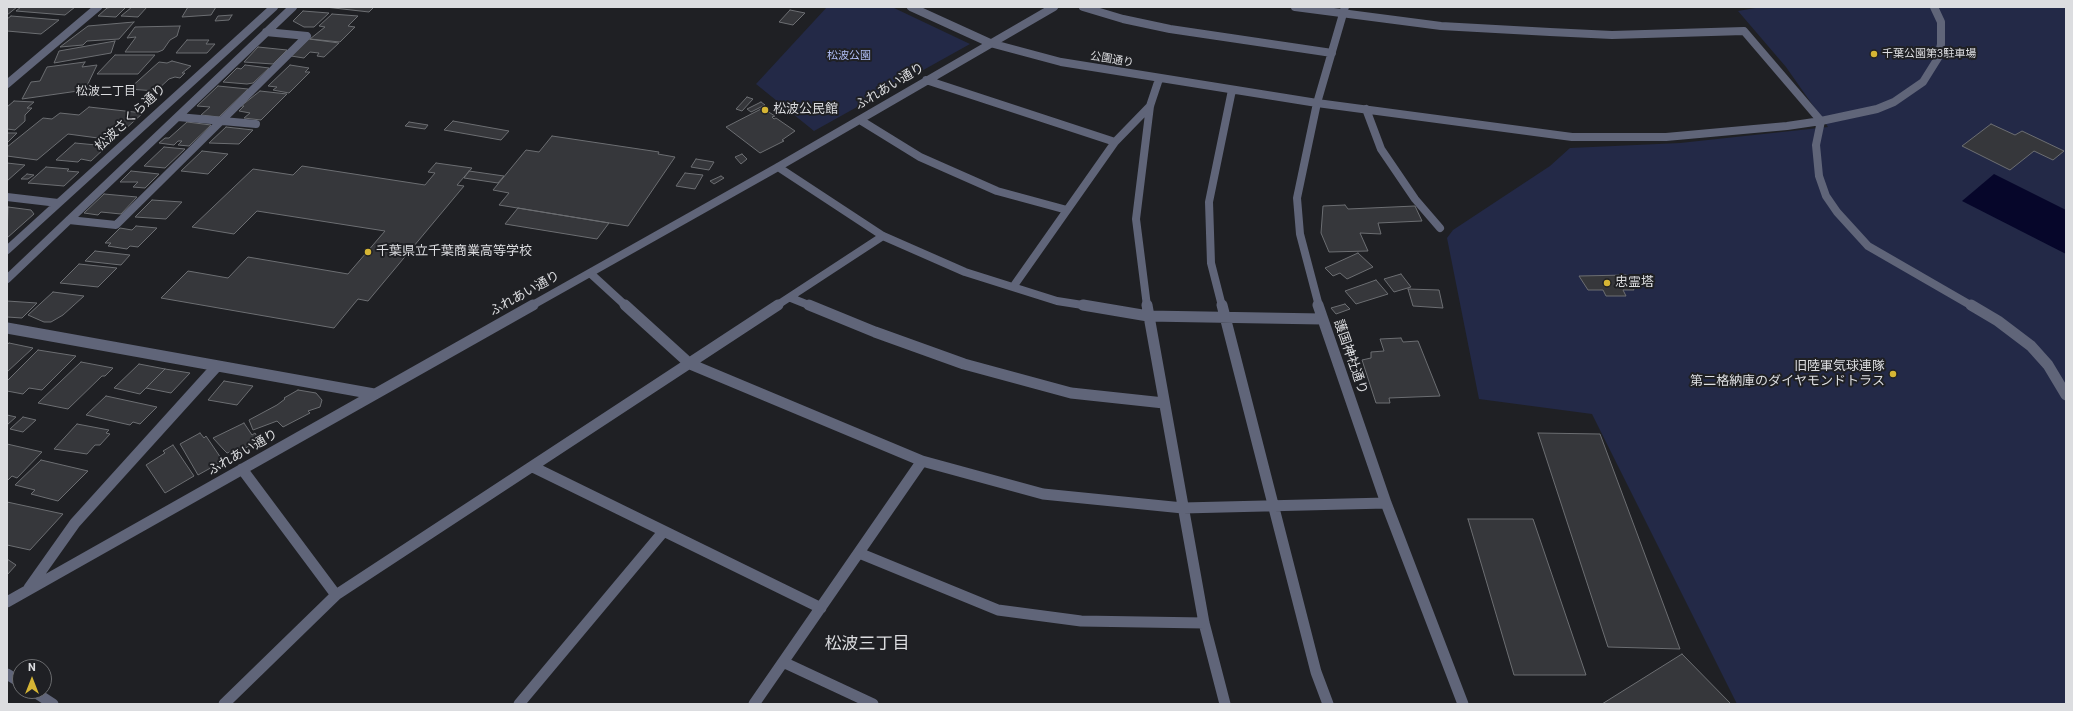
<!DOCTYPE html>
<html>
<head>
<meta charset="utf-8">
<style>
  body { margin:0 }
  #map { position:relative; width:2073px; height:711px; overflow:hidden; background:#1f2024; font-family:Roboto,sans-serif }
  canvas { display:block }
  .frame { position:absolute; inset:0; border:8px solid #dcdde0; pointer-events:none }
  .north { position:absolute; left:12px; top:659px; width:40px; height:40px; box-sizing:border-box; background:#1f2024; border:1px solid #6b6c6f; border-radius:50%; rotate:0deg; font-size:11px; font-weight:700; line-height:16px; text-align:center; color:#dcdde0 }
  .north::after { content:''; display:block; margin:auto; width:14px; height:18px; background:#d6b534; clip-path:polygon(50% 0,100% 100%,50% 72%,0 100%) }
</style>
</head>
<body>
<div id="map">
<canvas width="2073" height="711"></canvas>
<div class="frame"></div>
<div class="north">N</div>
</div>
<script>
const ctx = document.querySelector('canvas').getContext('2d');
ctx.lineJoin = 'round';
function fillPath(path, color) {
  ctx.fillStyle = color;
  ctx.fill(path, 'evenodd');
}
function toPath(rows) {
  const path = new Path2D();
  for (const r of rows) {
    path.moveTo(r[0], r[1]);
    for (let i = 2; i < r.length; i += 2) path.lineTo(r[i], r[i + 1]);
  }
  return path;
}
function strokePath(path, color, width, dash) {
  ctx.strokeStyle = color;
  ctx.lineWidth = width;
  ctx.lineCap = dash ? 'butt' : 'round';
  ctx.setLineDash(dash || []);
  ctx.stroke(path);
}
function drawText(font, color, halo, rows, align = 'center') {
  ctx.font = font + ' Roboto,"Noto Sans JP",sans-serif';
  ctx.lineWidth = 4;
  ctx.setLineDash([]);
  ctx.textBaseline = 'middle';
  ctx.strokeStyle = halo;
  ctx.fillStyle = color;
  for (const [text, x, y, turn = 0] of rows) {
    ctx.save();
    ctx.translate(x, y);
    ctx.rotate((+turn || 0) * Math.PI / 180);
    ctx.textAlign = isNaN(turn) ? turn : align;
    if (halo) ctx.strokeText(text, 0, 0);
    ctx.fillText(text, 0, 0);
    ctx.restore();
  }
}
const green = toPath([
  [827,7,892,7,970,44,814,131,756,84],
  [1761,7,2066,7,2066,704,1737,704,1592,414,1479,399,1447,238,1453,230,1550,166,1570,148,1680,143,1828,127,1786,67,1738,11]
]);
const water = toPath([
  [1994,174,2066,210,2066,254,1962,201]
]);
const building = toPath([
  [7,7,17,7,7,15,7,7],
  [21,7,75,7,65,15,16,11,21,7],
  [113,7,126,7,116,17,98,16,107,8,113,7],
  [132,7,147,7,138,17,121,16,132,7],
  [188,7,216,7,211,15,182,17,188,7],
  [325,7,374,7,369,12,325,7],
  [790,10,805,13,793,25,779,22,790,10],
  [303,11,329,13,314,27,304,27,293,21,303,11],
  [332,14,358,16,348,26,355,27,340,42,310,39,325,27,319,26,332,14],
  [232,15,229,20,215,21,218,16,232,15],
  [11,16,59,20,41,34,7,31,7,19,11,16],
  [134,22,119,39,87,41,83,45,60,47,88,26,134,22],
  [180,26,177,36,170,40,163,50,158,52,125,52,136,37,127,38,135,27,180,26],
  [309,39,339,43,324,57,317,56,319,53,310,52,304,58,291,56,309,39],
  [187,40,209,40,206,44,215,44,207,53,176,53,187,40],
  [115,41,111,53,54,63,59,51,115,41],
  [258,47,287,50,273,64,244,62,258,47],
  [115,55,155,55,138,74,97,74,115,55],
  [172,61,191,66,182,73,185,73,180,78,175,77,169,79,156,91,129,89,159,62,167,63,172,61],
  [85,62,82,67,97,65,85,90,22,99,31,82,40,81,47,67,85,62],
  [245,65,269,68,253,83,247,84,223,82,237,68,241,69,245,65],
  [290,65,309,68,305,72,310,72,289,93,273,90,277,87,268,86,290,65],
  [218,86,248,89,219,117,201,115,210,107,197,106,218,86],
  [260,91,287,94,261,120,244,118,250,113,239,111,244,106,241,106,260,91],
  [747,97,753,99,742,111,736,109,747,97],
  [14,101,34,102,27,108,32,108,25,115,25,121,15,130,7,129,7,107,14,101],
  [761,102,765,105,751,112,747,109,761,102],
  [89,107,143,113,113,140,68,134,37,160,7,156,7,147,43,118,52,119,60,113,79,115,89,107],
  [761,109,764,113,767,111,775,116,772,117,774,119,776,118,795,131,782,140,784,141,760,153,726,127,761,109],
  [453,121,509,131,501,140,444,130,453,121],
  [187,122,211,125,189,146,178,145,182,141,178,141,174,145,159,143,165,138,169,138,187,122],
  [409,122,428,125,425,129,405,126,409,122],
  [1991,124,2015,135,2022,131,2064,151,2053,160,2034,151,2010,170,1962,146,1991,124],
  [226,127,253,130,239,144,209,143,226,127],
  [7,133,17,133,7,143,7,133],
  [552,136,659,152,658,154,675,157,628,226,499,205,509,193,493,190,526,150,539,152,552,136],
  [75,143,107,146,91,161,81,159,78,162,56,160,75,143],
  [164,147,185,149,165,168,144,166,164,147],
  [202,151,228,154,208,174,181,171,202,151],
  [742,154,747,159,741,164,735,157,742,154],
  [696,159,714,162,709,170,691,167,696,159],
  [7,163,25,165,7,181,7,163],
  [436,163,472,168,457,185,464,186,368,301,358,299,334,328,161,298,188,271,228,278,248,257,348,274,385,231,257,211,234,234,192,227,253,169,293,175,302,166,425,185,435,173,428,172,436,163],
  [46,167,69,169,67,171,79,172,64,186,28,183,46,167],
  [131,171,159,174,145,188,133,187,138,182,120,182,131,171],
  [469,171,504,176,498,183,464,178,469,171],
  [685,173,703,175,695,189,676,186,685,173],
  [27,174,34,175,28,179,21,179,27,174],
  [721,176,724,178,714,184,710,181,721,176],
  [104,194,137,197,121,214,101,212,98,215,84,213,104,194],
  [152,200,182,202,166,219,135,217,152,200],
  [1345,205,1348,209,1415,206,1422,221,1378,223,1381,234,1360,233,1368,251,1329,252,1321,233,1323,206,1345,205],
  [8,207,31,210,34,214,7,238,8,207],
  [518,208,609,223,597,239,505,224,518,208],
  [136,226,157,228,138,247,130,246,127,249,108,246,111,243,105,243,120,228,132,230,136,226],
  [95,251,130,255,121,265,85,261,95,251],
  [1358,253,1373,267,1347,279,1340,273,1333,276,1325,268,1358,253],
  [79,264,117,268,98,287,60,283,79,264],
  [1401,274,1411,287,1394,292,1384,279,1401,274],
  [1626,275,1634,290,1623,290,1626,296,1606,296,1603,290,1588,290,1579,276,1626,275],
  [1376,280,1388,294,1356,304,1345,291,1376,280],
  [1408,289,1439,290,1443,308,1413,306,1408,289],
  [53,292,84,296,63,315,51,322,44,322,28,315,53,292],
  [7,301,37,303,22,318,7,317,7,301],
  [1345,304,1350,309,1336,314,1331,308,1345,304],
  [1401,338,1403,342,1418,341,1440,396,1389,398,1390,403,1376,403,1362,360,1371,358,1371,352,1384,351,1380,339,1401,338],
  [9,343,33,348,7,372,7,345,9,343],
  [38,350,76,356,42,390,29,388,23,394,7,391,7,381,38,350],
  [81,362,113,368,105,376,102,376,68,409,38,403,81,362],
  [139,364,165,369,140,394,114,388,139,364],
  [165,369,190,373,171,393,146,388,165,369],
  [224,381,253,386,237,405,208,400,224,381],
  [298,390,316,393,322,400,320,407,308,411,310,413,283,427,277,421,253,430,249,420,277,405,285,399,284,398,298,390],
  [106,396,157,407,140,424,133,422,130,425,86,415,106,396],
  [7,415,16,417,7,425,7,415],
  [23,417,36,420,23,432,10,429,23,417],
  [244,423,252,435,255,433,258,438,255,439,257,442,232,455,230,452,227,453,224,450,213,438,244,423],
  [77,424,109,430,106,433,110,434,100,445,95,445,87,454,54,449,77,424],
  [200,433,204,438,206,436,223,461,198,475,180,444,200,433],
  [1538,433,1600,434,1680,649,1608,647,1538,433],
  [7,444,42,452,17,478,12,476,7,481,7,444],
  [173,445,194,476,165,493,146,465,165,453,163,451,173,445],
  [41,460,88,471,58,501,31,494,35,490,15,485,41,460],
  [7,502,63,514,30,550,7,545,7,502],
  [1468,519,1533,519,1586,675,1514,675,1468,519],
  [7,559,16,565,7,575,7,559],
  [1682,654,1731,704,1602,704,1682,654]
]);
const minorFar1 = toPath([
  [911,7,990,43,1061,62,1317,103,1572,137,1666,137,1787,126,1821,121],
  [1083,7,1123,19,1170,29,1332,53],
  [1295,7,1441,26,1550,32,1612,35,1744,31,1821,121],
  [1934,7,1941,22,1941,44,1938,58,1923,82,1894,102,1877,109,1821,121,1816,145,1819,176,1826,196,1837,212,1868,246,1972,306],
  [926,80,1115,142],
  [7,84,98,7],
  [1366,109,1381,149,1415,199,1440,228],
  [178,117,256,124],
  [860,120,920,157,997,191,1067,210],
  [778,167,883,236,965,272,1057,301,1089,306],
  [7,197,58,203],
  [69,220,116,225,307,36,266,32],
  [7,250,274,7],
  [590,273,626,306],
  [7,279,293,7],
  [1013,287,1115,142,1150,106],
  [791,298,811,306],
  [531,306,778,167,1054,7],
  [776,306,883,236],
  [1147,306,1136,219,1150,106,1159,79],
  [1222,306,1211,263,1209,202,1232,90],
  [1319,306,1300,234,1297,198,1317,103,1345,7]
]);
const minor = toPath([
  [625,305,690,364,922,461,1043,494,1183,508,1386,503],
  [809,305,875,332,964,364,1071,393,1164,403],
  [1083,305,1148,316,1322,319],
  [1147,305,1204,623,1225,704],
  [1222,305,1316,672,1328,704],
  [1318,305,1386,503,1463,704],
  [1971,305,1998,321,2031,346,2048,365,2066,395],
  [7,328,374,394],
  [533,467,821,608],
  [242,469,336,595],
  [859,553,998,610,1081,621,1204,623],
  [29,588,75,523,217,366],
  [7,602,533,305],
  [783,662,873,704],
  [7,674,20,682],
  [33,691,53,704],
  [224,704,336,595,778,305],
  [519,704,663,532],
  [754,704,922,461]
]);
const markers = [
  [1874,54,4,"#d6b534"],
  [765,110,4,"#d6b534"],
  [368,252,4,"#d6b534"],
  [1607,283,4,"#d6b534"],
  [1893,374,4,"#d6b534"]
];
const farPoinames = [
  ["千葉公園第3駐車場",1882,54]
];
const farParknames = [
  ["松波公園",849,56]
];
const farStreetnames = [
  ["公園通り",1112,60,10]
];
const farNeighbourhoodnames = [
  ["松波二丁目",106,92]
];
const streetNames = [
  ["ふれあい通り",890,87,-31],
  ["松波さくら通り",131,118,-43],
  ["ふれあい通り",525,294,-29],
  ["護国神社通り",1350,357,71],
  ["ふれあい通り",243,453,-30]
];
const poiNames = [
  ["松波公民館",773,110],
  ["千葉県立千葉商業高等学校",376,252],
  ["忠霊塔",1615,283],
  ["旧陸軍気球連隊",1885,367,"right"],
  ["第二格納庫のダイヤモンドトラス",1885,382,"right"]
];
const nearNeighbourhoodnames = [
  ["松波三丁目",867,645]
];
fillPath(green, '#232947');
fillPath(water, '#06062a');
fillPath(building, '#36373b');
strokePath(building, '#6c6e72', 1);
strokePath(minorFar1, '#606579', 8);
strokePath(minor, '#606579', 11);
for (const [x, y, r, color] of markers) {
  const dot = new Path2D();
  dot.arc(x, y, r, 0, 2 * Math.PI);
  ctx.fillStyle = color;
  ctx.fill(dot);
  strokePath(dot, '#1f2024', 1.5);
}
drawText('11px', '#dcdde0', '#1f2024', farPoinames, 'left');
drawText('11px', '#aebcf3', '#1f2024', farParknames);
drawText('11px', '#dcdde0', '#1f2024', farStreetnames);
drawText('12px', '#dcdde0', '#1f2024', farNeighbourhoodnames);
drawText('13px', '#dcdde0', '#1f2024', streetNames);
drawText('13px', '#dcdde0', '#1f2024', poiNames, 'left');
drawText('17px', '#dcdde0', '#1f2024', nearNeighbourhoodnames);
</script>
</body>
</html>
